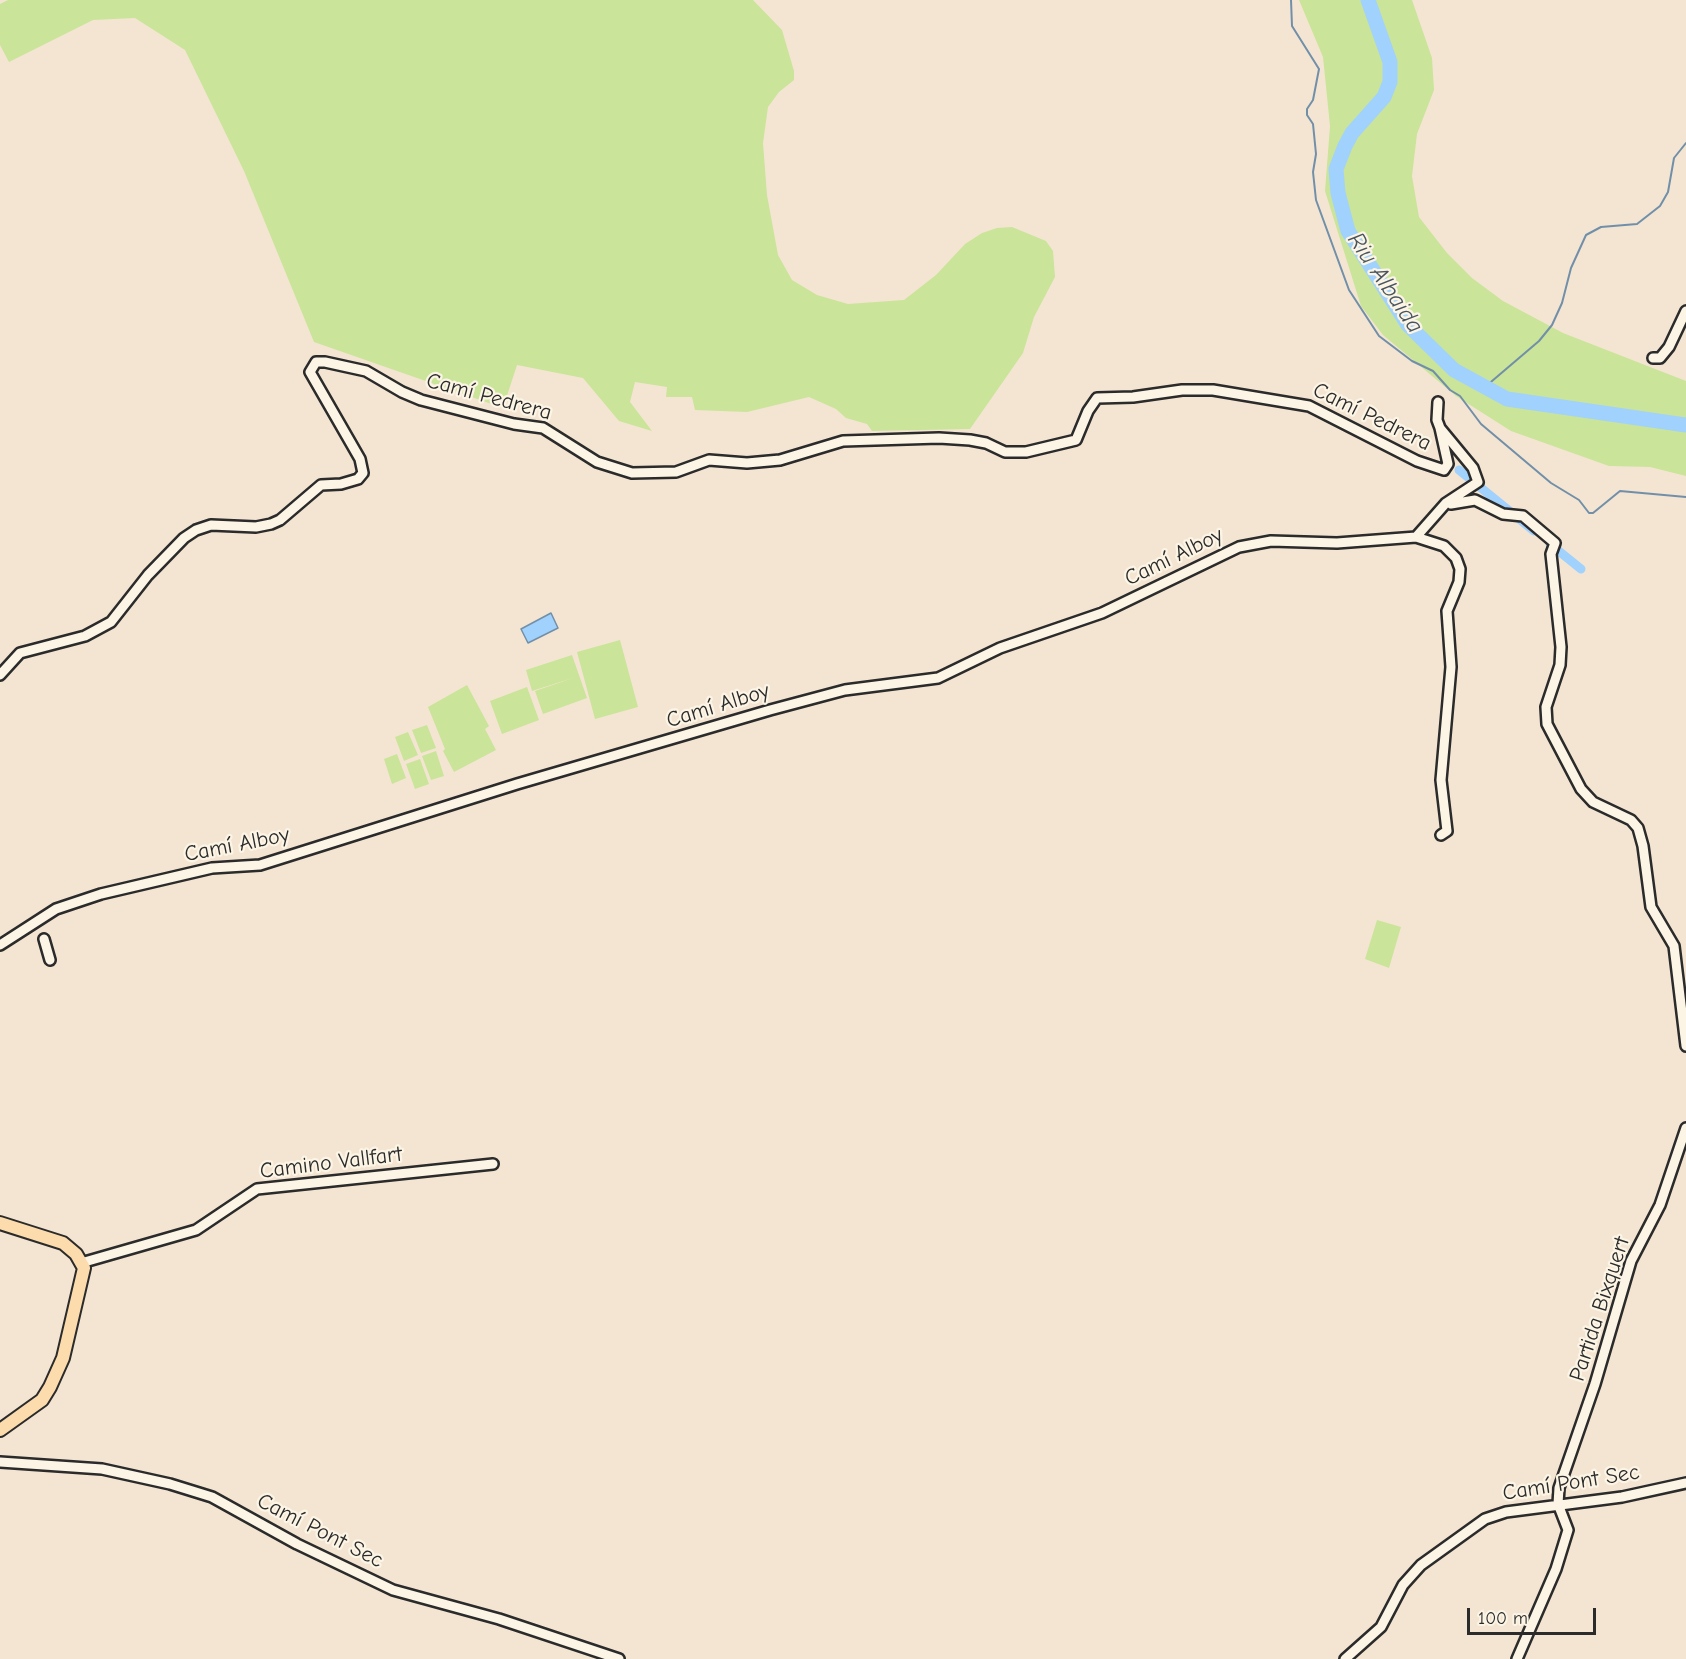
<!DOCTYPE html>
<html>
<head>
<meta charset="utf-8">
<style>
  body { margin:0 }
  #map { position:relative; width:1686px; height:1659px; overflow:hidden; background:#f4e5d2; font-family:"Comic Neue",sans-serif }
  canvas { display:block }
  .scale { position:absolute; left:1467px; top:1608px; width:129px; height:27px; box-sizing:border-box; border:3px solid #2b2b2b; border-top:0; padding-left:8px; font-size:18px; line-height:21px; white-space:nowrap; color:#2b2b2b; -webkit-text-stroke:4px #fcf5e5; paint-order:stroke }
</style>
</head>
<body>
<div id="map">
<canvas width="1686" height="1659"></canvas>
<div class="scale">100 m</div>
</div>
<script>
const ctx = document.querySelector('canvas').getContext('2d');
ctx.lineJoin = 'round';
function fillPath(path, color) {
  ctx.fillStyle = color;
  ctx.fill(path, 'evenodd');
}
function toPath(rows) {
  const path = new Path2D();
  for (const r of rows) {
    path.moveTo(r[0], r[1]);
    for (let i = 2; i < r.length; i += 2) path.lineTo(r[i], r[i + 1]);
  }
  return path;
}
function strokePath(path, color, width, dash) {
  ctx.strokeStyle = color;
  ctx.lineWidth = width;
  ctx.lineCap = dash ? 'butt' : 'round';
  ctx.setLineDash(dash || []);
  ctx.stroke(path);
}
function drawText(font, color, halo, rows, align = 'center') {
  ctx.font = font + ' "Comic Neue",sans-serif';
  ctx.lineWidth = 4.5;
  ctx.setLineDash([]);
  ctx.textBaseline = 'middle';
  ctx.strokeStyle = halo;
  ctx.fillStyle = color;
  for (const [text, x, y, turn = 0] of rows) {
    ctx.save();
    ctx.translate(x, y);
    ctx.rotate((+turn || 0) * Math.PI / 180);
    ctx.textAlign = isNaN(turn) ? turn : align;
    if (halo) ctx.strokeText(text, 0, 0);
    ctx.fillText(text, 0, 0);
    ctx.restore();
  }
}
const green = toPath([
  [8,0,753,0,782,30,794,71,794,80,779,92,768,107,763,143,767,195,778,255,792,280,817,295,848,304,904,300,936,275,965,244,982,233,997,228,1012,227,1046,241,1053,251,1055,277,1034,317,1023,353,970,429,872,431,867,424,846,418,836,409,809,397,747,412,695,410,692,397,666,397,667,387,635,382,630,402,652,431,619,421,583,378,517,365,503,408,314,342,244,171,185,50,135,18,93,20,9,62,0,45,0,4],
  [1299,0,1412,0,1432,58,1434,90,1417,134,1412,176,1419,217,1447,253,1472,278,1503,301,1563,333,1686,381,1686,476,1650,467,1609,466,1511,431,1456,396,1383,335,1361,306,1325,191,1330,126,1323,57],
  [620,640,638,707,595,719,577,652],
  [572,655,587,698,543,714,535,691,576,677,532,691,526,670],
  [467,685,489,726,485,729,496,750,454,772,443,751,445,749,428,707],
  [527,687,539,720,502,734,490,701],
  [427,725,436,748,421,753,412,730],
  [408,732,418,755,404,761,395,737],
  [436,751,444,776,431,780,422,756],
  [397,754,406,778,392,784,384,759],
  [420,759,429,784,415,789,406,764],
  [1377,920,1401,927,1389,968,1365,959]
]);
const water = toPath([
  [551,613,558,628,528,643,521,629,551,613]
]);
const stream = toPath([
  [1291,0,1292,26,1319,69,1313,100,1307,109,1307,115,1313,124,1316,154,1313,172,1316,200,1349,290,1379,336,1412,361,1433,371,1450,390,1460,396,1481,424,1551,483,1579,500,1589,513,1593,513,1620,491,1686,497],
  [1485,387,1539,341,1552,325,1562,303,1571,268,1586,235,1601,227,1637,224,1660,206,1668,192,1674,158,1686,143]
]);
const canal = toPath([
  [1459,470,1534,531],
  [1550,544,1581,569]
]);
const river = toPath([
  [1368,0,1390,62,1390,82,1384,97,1352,133,1345,146,1336,169,1338,193,1348,231,1408,325,1454,370,1507,399,1686,425]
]);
const minor = toPath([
  [1653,358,1660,358,1669,347,1686,311],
  [1451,504,1475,500,1503,514,1523,516,1555,543,1551,554,1561,647,1560,665,1546,707,1547,724,1581,789,1593,802,1631,820,1638,828,1643,846,1651,907,1674,946,1686,1046],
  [1416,537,1444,546,1456,558,1460,569,1459,582,1447,611,1451,667,1441,780,1447,831,1441,835],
  [0,675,20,653,85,636,111,622,148,575,184,538,196,530,211,525,256,527,271,524,280,520,321,485,341,484,358,479,363,473,360,459,310,372,316,362,325,362,366,371,402,392,421,400,514,424,543,428,597,462,632,473,676,472,709,460,747,463,780,460,843,441,939,438,970,440,986,443,1005,452,1026,452,1076,440,1088,411,1097,398,1133,397,1182,390,1213,390,1309,406,1417,461,1444,470,1448,464,1440,428],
  [44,939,50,960],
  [0,945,56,909,101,894,212,868,260,865,517,784,770,710,845,690,938,678,1000,648,1102,613,1239,547,1271,541,1337,543,1416,537,1446,503,1478,482,1473,468,1440,428,1437,420,1438,402],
  [81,1263,196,1230,257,1189,493,1164],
  [0,1462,102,1469,170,1484,212,1497,297,1544,393,1590,499,1619,619,1659],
  [1345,1659,1381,1627,1403,1585,1421,1565,1485,1519,1506,1512,1622,1497,1686,1483],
  [1517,1659,1556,1569,1568,1530,1558,1504,1559,1488,1595,1384,1631,1261,1660,1205,1686,1128]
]);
const major = toPath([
  [0,1223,63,1243,76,1254,84,1268,63,1358,50,1387,42,1400,0,1430]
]);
const streetNames = [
  ["Camí Pedrera",489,397,15],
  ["Camí Pedrera",1372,417,26],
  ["Camí Alboy",1174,557,-26],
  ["Camí Alboy",718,706,-17],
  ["Camí Alboy",237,845,-11],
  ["Camino Vallfart",331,1163,-7],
  ["Partida Bixquert",1600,1309,-72],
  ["Camí Pont Sec",1571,1483,-9],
  ["Camí Pont Sec",320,1531,27]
];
const waterNames = [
  ["Riu Albaida",1385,283,56]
];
fillPath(green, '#cae49a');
fillPath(water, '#a1d1fd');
strokePath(water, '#728fa9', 1.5);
strokePath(stream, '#728fa9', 2);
strokePath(canal, '#a1d1fd', 9);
strokePath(river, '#a1d1fd', 15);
strokePath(minor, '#2b2b2b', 14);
strokePath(major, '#2b2b2b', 16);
strokePath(minor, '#fcf5e5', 9);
strokePath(major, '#fcdcac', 12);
drawText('22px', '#2b2b2b', '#fcf5e5', streetNames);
drawText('italic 24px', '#485460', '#fcf5e5', waterNames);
</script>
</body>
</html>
